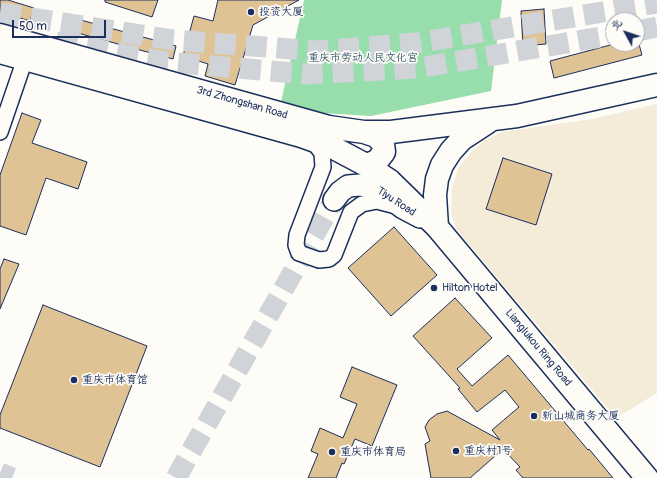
<!DOCTYPE html>
<html>
<head>
<meta charset="utf-8">
<style>
  body { margin:0 }
  #map { position:relative; width:657px; height:478px; overflow:hidden; background:#fdfcf7; font-family:Pangolin,"LXGW WenKai TC",sans-serif }
  canvas { display:block }
  .north { position:absolute; left:605px; top:12px; width:40px; height:40px; box-sizing:border-box; background:#fdfcf7; border:1px solid #a3aaba; border-radius:50%; rotate:310deg; font-size:11px; font-weight:700; line-height:16px; text-align:center; color:#1b2f5e }
  .north::after { content:''; display:block; margin:auto; width:14px; height:18px; background:#1b2f5e; clip-path:polygon(50% 0,100% 100%,50% 72%,0 100%) }
  .scale { position:absolute; left:12px; top:20px; width:94px; height:18px; box-sizing:border-box; border:2px solid #1b2f5e; border-top:0; padding-left:5px; font-size:12px; line-height:14px; white-space:nowrap; color:#1b2f5e; -webkit-text-stroke:3px #fdfcf7; paint-order:stroke }
</style>
</head>
<body>
<div id="map">
<canvas width="657" height="478"></canvas>
<div class="north">北</div>
<div class="scale">50 m</div>
</div>
<script>
const ctx = document.querySelector('canvas').getContext('2d');
ctx.lineJoin = 'round';
function fillPath(path, color) {
  ctx.fillStyle = color;
  ctx.fill(path, 'evenodd');
}
function toPath(rows) {
  const path = new Path2D();
  for (const r of rows) {
    path.moveTo(r[0], r[1]);
    for (let i = 2; i < r.length; i += 2) path.lineTo(r[i], r[i + 1]);
  }
  return path;
}
function strokePath(path, color, width, dash) {
  ctx.strokeStyle = color;
  ctx.lineWidth = width;
  ctx.lineCap = dash ? 'butt' : 'round';
  ctx.setLineDash(dash || []);
  ctx.stroke(path);
}
function drawText(font, color, halo, rows, align = 'center') {
  ctx.font = font + ' Pangolin,"LXGW WenKai TC",sans-serif';
  ctx.lineWidth = 3.5;
  ctx.setLineDash([]);
  ctx.textBaseline = 'middle';
  ctx.strokeStyle = halo;
  ctx.fillStyle = color;
  for (const [text, x, y, turn = 0] of rows) {
    ctx.save();
    ctx.translate(x, y);
    ctx.rotate((+turn || 0) * Math.PI / 180);
    ctx.textAlign = isNaN(turn) ? turn : align;
    if (halo) ctx.strokeText(text, 0, 0);
    ctx.fillText(text, 0, 0);
    ctx.restore();
  }
}
const built = toPath([
  [657,104,657,393,616,418,456,229,451,212,452,188,459,167,471,152,485,140,502,132,592,119]
]);
const green = toPath([
  [304,0,502,0,491,91,371,116,321,113,281,102]
]);
const building = toPath([
  [0,0,8,0,34,8,30,21,0,12,0,0],
  [105,0,158,0,152,17,105,2,105,0],
  [218,0,299,0,253,25,235,85,205,76,208,64,183,56,194,16,213,21,218,0],
  [544,9,546,44,523,46,521,11,544,9],
  [66,16,176,46,173,59,63,29,66,16],
  [614,44,639,44,642,55,554,78,550,61,614,44],
  [22,113,41,120,32,143,87,162,78,189,46,178,26,235,0,226,0,175,22,113],
  [503,158,552,174,536,225,486,209,503,158],
  [394,227,437,275,391,316,348,268,394,227],
  [4,259,19,264,0,309,0,269,4,259],
  [455,298,492,338,457,369,472,386,508,355,588,450,589,449,613,478,523,478,516,470,520,467,503,449,470,478,431,478,425,444,430,441,425,427,429,420,437,414,447,411,500,440,492,430,519,407,505,390,477,412,458,389,460,388,413,336,455,298],
  [43,305,147,346,100,467,0,428,0,415,43,305],
  [352,367,397,385,372,446,355,439,344,464,342,463,336,478,308,478,318,454,311,451,320,428,343,438,357,404,340,397,352,367]
]);
const secondaryTunnel = toPath([
  [0,13,173,40,318,51,416,43,657,3],
  [637,31,657,27],
  [56,42,167,62,306,74,418,68,613,35],
  [0,473,12,478],
  [176,478,334,200]
]);
const street = toPath([
  [0,132,25,59],
  [311,142,316,145,322,153,323,167,297,235,296,245,299,253,319,260,329,259,334,255,351,212,362,204,377,201,396,206]
]);
const secondary = toPath([
  [334,200,340,192,348,186,360,185,373,187,385,194,403,208,420,217]
]);
const primary = toPath([
  [0,35,329,127,364,132,391,132,517,116,657,85],
  [0,52,301,136,332,147,366,165,390,181,437,227,647,478],
  [364,132,376,136,383,143,384,152,377,161,366,165],
  [437,227,435,195,437,179,442,165,451,151,462,139,488,122]
]);
const markers = [
  [251,12,4,"#1b2f5e"],
  [434,288,4,"#1b2f5e"],
  [74,380,4,"#1b2f5e"],
  [534,416,4,"#1b2f5e"],
  [456,451,4,"#1b2f5e"],
  [332,452,4,"#1b2f5e"]
];
const poiNames = [
  ["投资大厦",259,12],
  ["Hilton Hotel",442,288],
  ["重庆市体育馆",82,380],
  ["新山城商务大厦",542,416],
  ["重庆村1号",464,451],
  ["重庆市体育局",340,452]
];
const parkNames = [
  ["重庆市劳动人民文化宫",363,58]
];
const streetNames = [
  ["3rd Zhongshan Road",242,103,16],
  ["Tiyu Road",396,202,33],
  ["Lianglukou Ring Road",538,348,50]
];
fillPath(built, '#f4ebd9');
fillPath(green, '#97deac');
fillPath(building, '#e0c394');
strokePath(building, '#1b2f5e', 1);
strokePath(secondaryTunnel, '#d0d3d8', 21, [21, 10]);
strokePath(street, '#1b2f5e', 18);
strokePath(secondary, '#1b2f5e', 24);
strokePath(primary, '#1b2f5e', 25);
strokePath(street, '#fdfcf7', 15);
strokePath(secondary, '#fdfcf7', 21);
strokePath(primary, '#fdfcf7', 22);
for (const [x, y, r, color] of markers) {
  const dot = new Path2D();
  dot.arc(x, y, r, 0, 2 * Math.PI);
  ctx.fillStyle = color;
  ctx.fill(dot);
  strokePath(dot, '#fdfcf7', 1.5);
}
drawText('11px', '#1b2f5e', '#fdfcf7', poiNames, 'left');
drawText('11px', '#3a5b72', '#fdfcf7', parkNames);
drawText('11px', '#1b2f5e', '#fdfcf7', streetNames);
</script>
</body>
</html>
